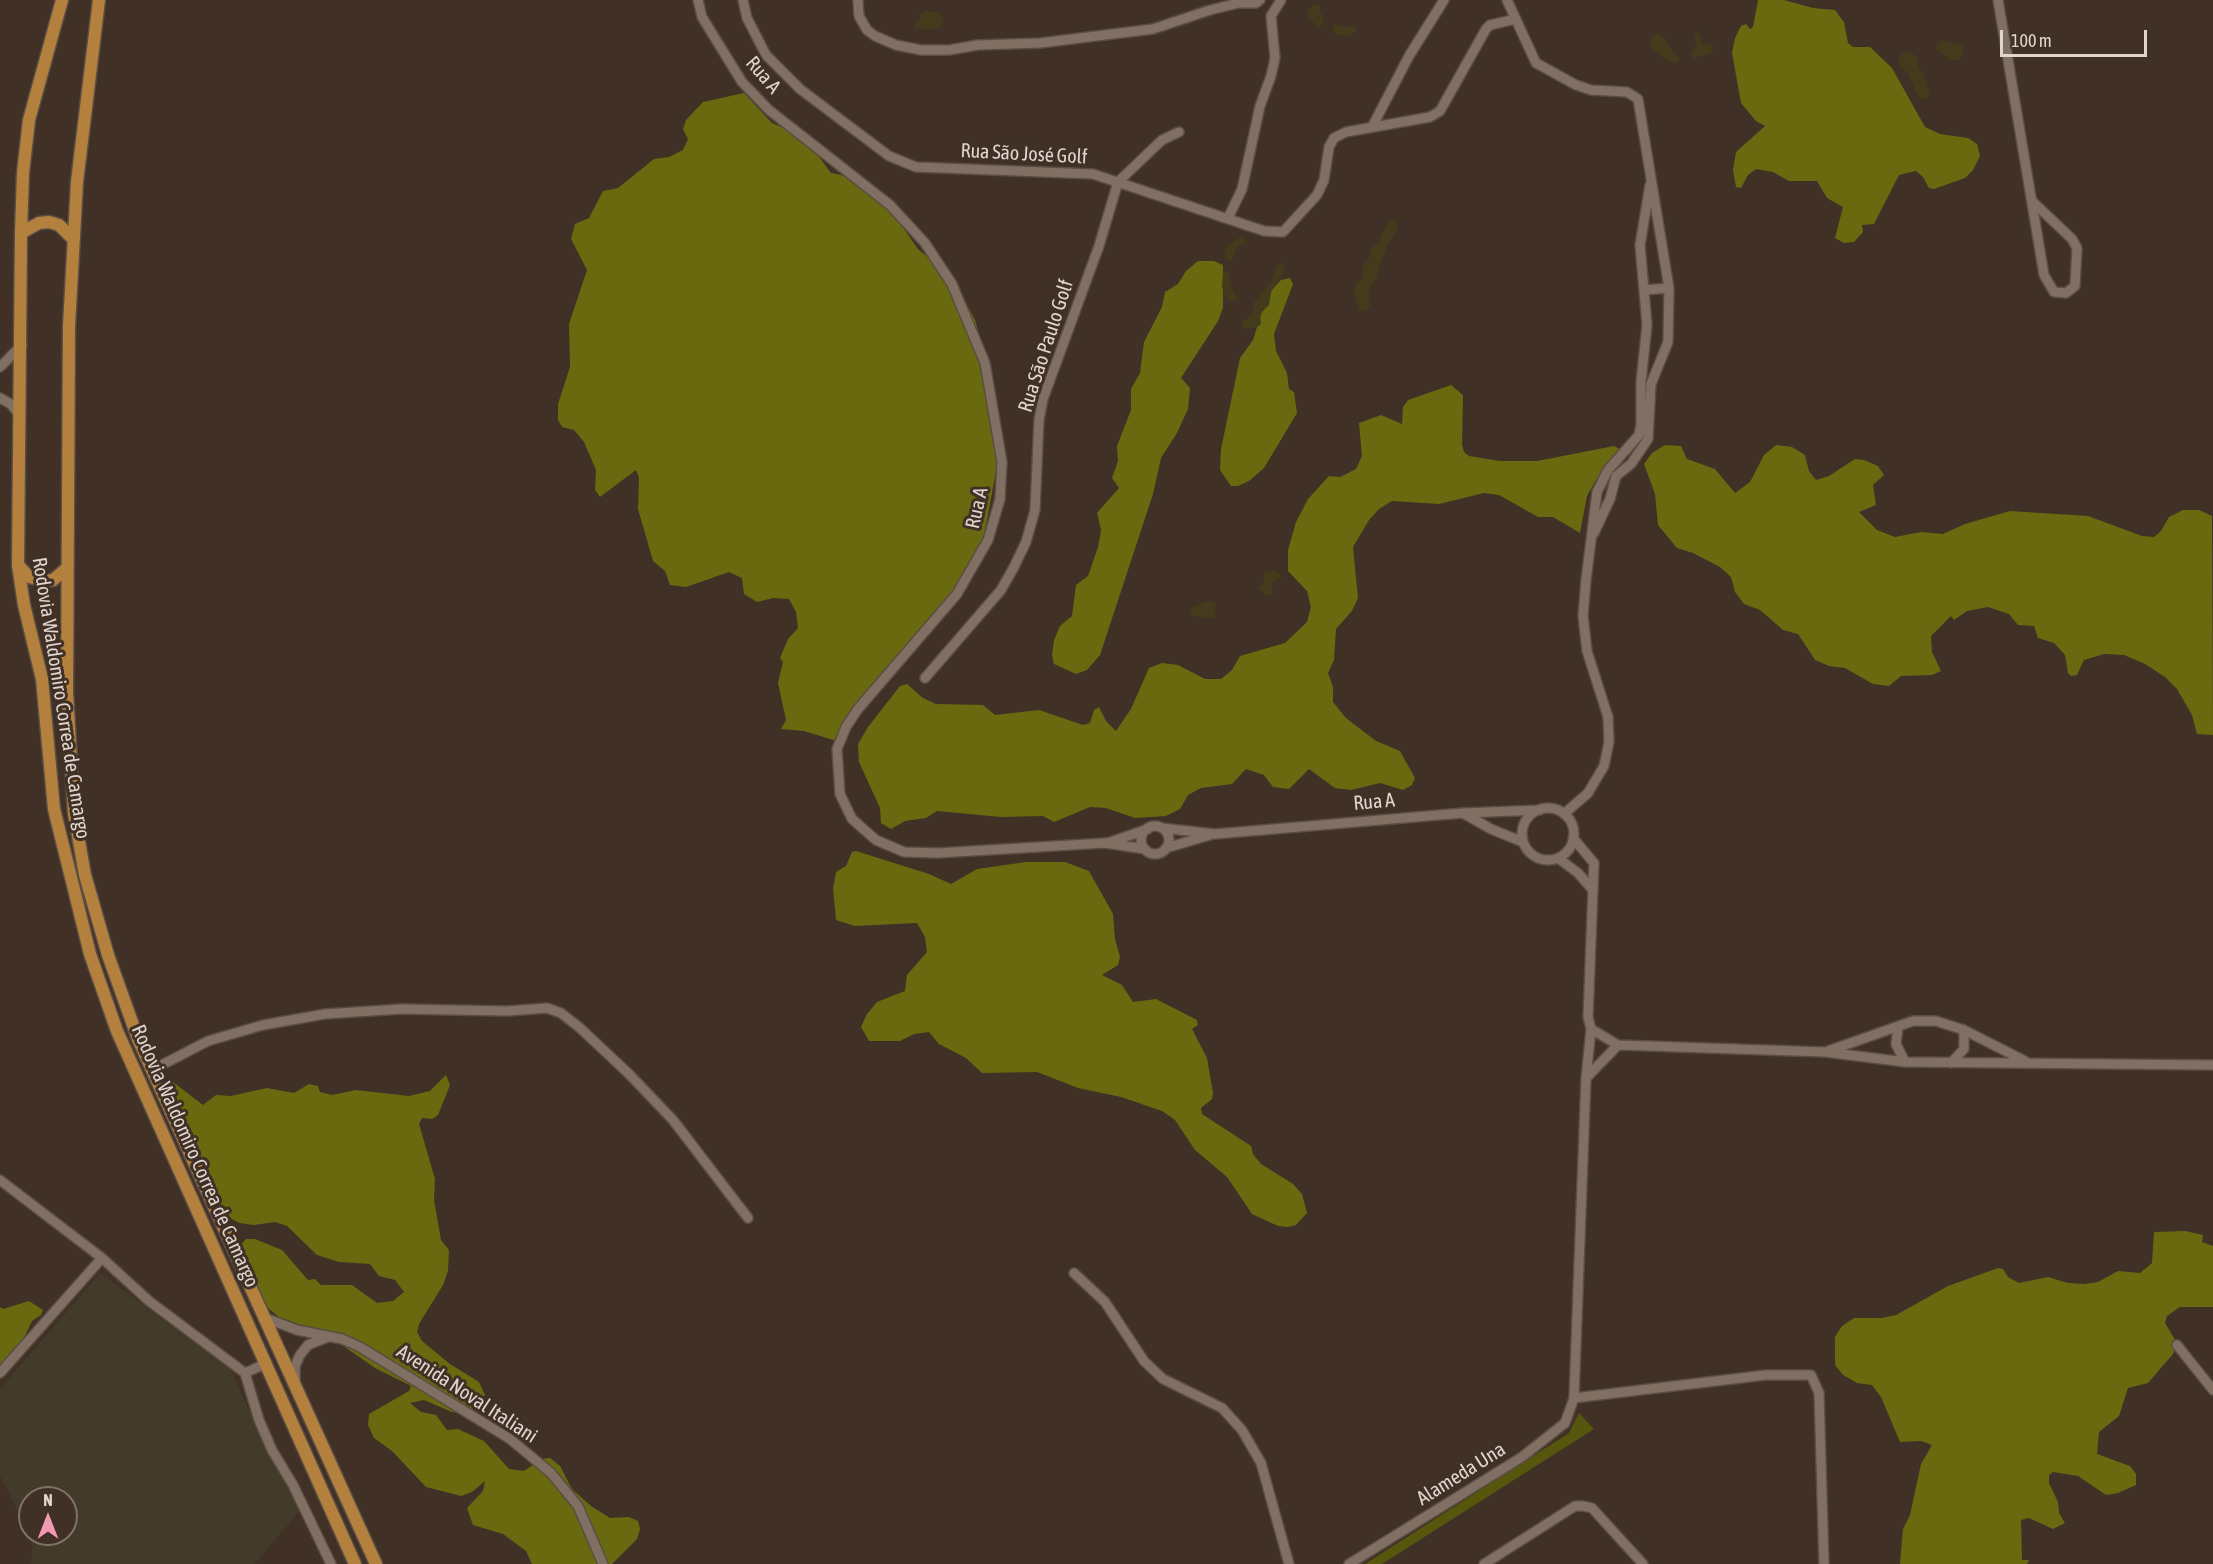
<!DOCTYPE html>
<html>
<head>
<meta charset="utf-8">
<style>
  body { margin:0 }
  #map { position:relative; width:2213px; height:1564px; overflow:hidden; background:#403025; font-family:"Asap Condensed",sans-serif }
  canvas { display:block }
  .north { position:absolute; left:18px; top:1486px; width:60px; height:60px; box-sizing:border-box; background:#403025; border:2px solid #807269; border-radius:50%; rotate:0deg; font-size:16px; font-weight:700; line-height:24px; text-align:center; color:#e0d5cf }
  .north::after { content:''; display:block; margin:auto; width:21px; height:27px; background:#f29aaf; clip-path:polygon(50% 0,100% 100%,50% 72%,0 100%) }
  .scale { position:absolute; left:2000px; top:30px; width:147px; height:27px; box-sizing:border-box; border:3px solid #e0d5cf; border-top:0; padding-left:8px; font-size:18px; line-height:21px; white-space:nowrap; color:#e0d5cf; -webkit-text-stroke:4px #403025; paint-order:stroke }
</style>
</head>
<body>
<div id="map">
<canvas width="2213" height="1564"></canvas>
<div class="north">N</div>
<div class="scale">100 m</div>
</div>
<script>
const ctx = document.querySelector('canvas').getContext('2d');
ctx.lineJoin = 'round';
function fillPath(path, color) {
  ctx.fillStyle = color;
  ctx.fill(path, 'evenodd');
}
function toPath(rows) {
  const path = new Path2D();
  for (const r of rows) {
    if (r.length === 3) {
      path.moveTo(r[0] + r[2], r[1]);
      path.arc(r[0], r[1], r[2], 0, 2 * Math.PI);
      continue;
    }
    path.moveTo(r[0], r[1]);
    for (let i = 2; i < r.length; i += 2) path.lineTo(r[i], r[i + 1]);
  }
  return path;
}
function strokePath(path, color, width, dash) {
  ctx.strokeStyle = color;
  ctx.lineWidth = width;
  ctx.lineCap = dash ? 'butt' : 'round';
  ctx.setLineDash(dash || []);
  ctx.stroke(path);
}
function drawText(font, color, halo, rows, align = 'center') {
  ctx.font = font + ' "Asap Condensed",sans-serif';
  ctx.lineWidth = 6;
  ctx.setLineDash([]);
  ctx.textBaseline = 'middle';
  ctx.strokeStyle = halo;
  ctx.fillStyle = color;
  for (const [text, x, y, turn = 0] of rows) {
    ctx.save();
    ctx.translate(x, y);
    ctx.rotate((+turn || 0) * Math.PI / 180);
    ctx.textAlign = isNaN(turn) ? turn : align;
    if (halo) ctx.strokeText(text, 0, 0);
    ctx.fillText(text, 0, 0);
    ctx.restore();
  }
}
const industrial = toPath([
  [100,1273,231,1370,274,1465,303,1507,255,1564,31,1564,33,1540,0,1476,0,1389],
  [30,1498,66,1498,66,1534,30,1534]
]);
const green = toPath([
  [1579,1413,1594,1429,1382,1564,1365,1564,1569,1433]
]);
const forest = toPath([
  [1758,0,1784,0,1813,8,1835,10,1844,22,1848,43,1853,47,1870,47,1892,68,1925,127,1940,134,1968,138,1977,144,1980,156,1973,170,1965,178,1934,189,1929,188,1923,177,1916,171,1899,175,1874,224,1862,225,1863,232,1854,242,1844,243,1835,238,1843,207,1827,198,1817,181,1789,181,1773,172,1756,169,1748,175,1741,188,1736,187,1733,170,1736,152,1765,126,1756,121,1741,103,1732,53,1735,38,1741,26,1746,24,1750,29,1753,27],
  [744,93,772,123,784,128,790,126,811,146,831,173,846,176,890,209,918,249,953,278,975,320,996,396,997,466,982,547,960,588,870,690,840,742,804,731,781,729,786,720,778,683,783,662,780,658,788,639,798,628,796,612,789,599,773,598,757,602,744,594,742,578,729,572,686,587,670,585,665,571,653,561,638,509,639,478,636,470,600,497,595,490,596,470,584,442,574,430,562,427,558,420,558,404,570,367,569,324,587,270,571,239,575,224,589,218,603,191,618,188,654,159,669,157,683,150,688,139,683,129,686,120,703,102],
  [1198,261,1214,261,1223,265,1223,308,1218,321,1181,378,1190,388,1188,409,1177,433,1161,458,1153,494,1100,655,1087,670,1076,674,1054,664,1052,655,1054,640,1060,626,1072,616,1076,585,1088,576,1098,547,1101,530,1097,513,1119,488,1112,478,1118,461,1117,446,1131,410,1131,389,1140,373,1144,342,1162,307,1165,292,1178,284,1186,271],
  [1290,278,1293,284,1274,334,1276,351,1287,373,1289,389,1294,392,1297,413,1264,468,1249,481,1238,486,1231,486,1220,470,1221,449,1240,358,1253,340,1267,295,1281,280],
  [1451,385,1463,395,1462,444,1464,452,1469,456,1500,461,1537,461,1614,446,1624,451,1621,458,1596,480,1587,496,1580,533,1553,517,1538,517,1499,495,1484,493,1439,504,1392,501,1379,509,1369,520,1353,547,1358,598,1352,611,1336,629,1334,660,1328,673,1333,687,1333,702,1346,718,1376,741,1400,751,1415,778,1412,785,1403,790,1380,783,1351,790,1335,788,1309,769,1289,789,1273,787,1264,775,1246,769,1232,784,1201,788,1188,795,1180,809,1166,816,1135,818,1106,808,1090,807,1054,822,1043,816,1001,817,937,811,926,818,905,821,891,829,881,823,880,808,859,762,858,744,868,727,900,686,907,684,923,698,936,704,983,705,995,715,1039,710,1083,725,1090,723,1094,710,1099,707,1106,721,1116,731,1131,709,1149,668,1162,663,1178,665,1205,679,1221,679,1232,670,1240,656,1285,643,1307,622,1311,607,1307,591,1288,571,1288,550,1296,522,1308,499,1329,476,1340,477,1356,469,1362,456,1359,423,1381,415,1402,424,1403,407,1408,400],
  [1665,445,1681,446,1687,459,1715,469,1735,493,1750,482,1764,455,1776,445,1792,447,1805,455,1809,471,1816,480,1829,476,1855,459,1864,460,1878,466,1884,475,1873,485,1876,505,1859,512,1877,530,1895,537,1921,532,1943,534,1965,524,2010,511,2088,516,2142,536,2154,537,2161,531,2169,517,2183,510,2199,510,2212,516,2213,735,2197,734,2192,715,2177,689,2165,677,2145,664,2124,655,2104,654,2084,660,2077,675,2071,676,2068,673,2065,655,2054,643,2038,638,2034,626,2018,625,2009,614,1988,607,1967,611,1954,620,1951,616,1931,636,1932,652,1941,671,1932,675,1901,676,1889,686,1873,684,1845,668,1829,666,1815,660,1798,634,1783,630,1760,610,1744,604,1735,592,1731,577,1720,567,1693,553,1677,548,1658,525,1655,494,1644,464,1652,453],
  [856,851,929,874,951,884,977,869,1026,862,1065,862,1089,871,1113,914,1115,939,1120,957,1118,965,1102,975,1122,985,1133,1002,1156,999,1197,1020,1198,1025,1192,1029,1207,1058,1213,1093,1212,1099,1201,1108,1202,1114,1251,1146,1253,1154,1261,1164,1293,1184,1302,1194,1307,1213,1296,1225,1288,1227,1278,1226,1252,1214,1227,1177,1195,1150,1175,1120,1162,1111,1121,1097,1078,1088,1037,1072,982,1073,966,1058,939,1044,929,1032,914,1034,900,1041,869,1041,861,1027,867,1014,877,1002,905,991,907,975,927,952,925,937,917,923,855,926,836,920,833,888,836,872,846,866,852,852],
  [446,1075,450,1085,438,1115,432,1119,422,1118,419,1124,435,1179,434,1200,441,1240,449,1250,448,1271,443,1285,419,1324,417,1332,422,1341,450,1364,479,1382,485,1395,477,1408,466,1413,452,1412,424,1400,410,1403,421,1412,436,1415,447,1430,458,1429,484,1441,509,1469,524,1471,541,1459,550,1458,560,1466,572,1489,591,1506,610,1518,629,1517,638,1521,640,1529,637,1539,612,1564,532,1564,526,1551,503,1534,473,1525,467,1508,483,1491,485,1481,472,1492,461,1496,426,1487,392,1451,374,1438,368,1425,369,1414,409,1391,411,1386,375,1368,326,1334,279,1317,268,1308,258,1293,240,1246,246,1239,255,1239,282,1250,308,1280,315,1279,321,1285,352,1285,377,1303,393,1301,404,1292,395,1280,379,1276,370,1264,339,1262,317,1255,287,1226,275,1222,254,1225,239,1223,232,1219,223,1210,198,1165,198,1149,171,1086,173,1082,203,1105,216,1095,231,1096,267,1088,294,1093,309,1084,318,1086,320,1092,332,1095,356,1090,409,1096,430,1091],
  [2185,1231,2203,1235,2202,1242,2213,1246,2213,1307,2180,1307,2167,1316,2165,1323,2177,1343,2173,1354,2148,1383,2128,1388,2119,1416,2099,1432,2097,1454,2130,1466,2136,1474,2136,1485,2118,1493,2106,1495,2078,1476,2053,1472,2049,1475,2049,1483,2058,1502,2059,1513,2065,1523,2053,1529,2029,1518,2021,1520,2022,1560,2029,1560,2027,1564,1900,1564,1903,1529,1910,1515,1921,1464,1932,1445,1921,1441,1900,1442,1881,1397,1872,1385,1857,1383,1843,1375,1835,1365,1835,1337,1842,1326,1854,1318,1882,1318,1896,1315,1948,1286,1998,1268,2003,1269,2008,1277,2019,1283,2048,1277,2068,1283,2085,1284,2098,1282,2118,1271,2140,1273,2152,1263,2154,1232],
  [29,1301,43,1310,41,1315,32,1321,22,1342,0,1365,0,1307,3,1309]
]);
const sand = toPath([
  [1316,4,1320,5,1320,12,1324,17,1322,26,1318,27,1307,16,1308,10],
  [925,11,941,13,943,23,939,29,915,29,915,22,921,18,919,15],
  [1335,24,1346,27,1355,25,1356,31,1349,37,1336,34,1332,30],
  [1699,31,1703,44,1712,43,1714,49,1710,54,1692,59,1691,53,1696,45,1694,35],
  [1655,34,1661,34,1681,61,1675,63,1663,58,1651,48,1650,38],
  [1942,40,1962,45,1964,51,1960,60,1951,60,1937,50,1937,44],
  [1910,52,1918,57,1918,67,1923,72,1930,94,1927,99,1918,98,1908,73,1898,64,1900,54],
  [1395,220,1398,229,1389,242,1379,266,1377,279,1369,289,1370,306,1366,311,1359,311,1353,289,1363,276,1363,266,1369,258,1371,249,1378,242,1389,221],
  [1241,236,1246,237,1246,242,1237,248,1232,260,1226,259,1224,253,1227,247],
  [1283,263,1285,265,1284,272,1271,292,1269,305,1260,314,1261,324,1256,328,1243,329,1241,324,1251,315,1254,302,1273,279,1276,265],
  [1228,270,1232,289,1238,298,1234,302,1228,300,1222,288,1223,272],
  [1271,570,1280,574,1281,577,1272,584,1273,594,1267,596,1257,587,1264,582,1264,572],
  [1207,601,1214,602,1216,606,1215,618,1190,616,1192,607]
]);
const minor = toPath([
  [698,0,702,17,742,82,769,110,890,205,925,243,952,284,985,363,1002,462,1000,499,988,540,957,594,858,709,846,727,837,749,840,794,852,819,876,840,904,852,938,853,1105,843,1145,849],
  [743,0,747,18,766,55,800,89,889,156,916,167,1093,174,1264,231,1283,232,1317,195,1324,180,1329,147,1334,138,1346,132,1430,117,1440,111,1486,29,1490,25,1516,19],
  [858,0,859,16,867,30,875,36,896,45,921,50,949,50,978,45,1040,43,1153,29,1210,10,1239,3,1256,3,1260,0],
  [1507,0,1536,63,1576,85,1591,90,1627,92,1638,99,1669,288,1668,342,1651,384,1648,439,1631,464,1616,476,1610,499,1594,533],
  [1998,0,2044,275,2054,292,2066,293,2075,286,2077,248,2072,239,2032,201],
  [1372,127,1409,56,1444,0],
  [1228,218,1242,189,1260,106,1271,76,1275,58,1271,16,1281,0],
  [1644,290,1669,288],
  [0,367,22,345],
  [0,398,11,404,20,416],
  [925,678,1001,590,1014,567,1026,542,1035,510,1039,420,1043,399,1099,246,1118,182,1162,140,1179,132],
  [1548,834,26],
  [1463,813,1491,829,1523,842],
  [1564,814,1588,793,1604,766,1609,742,1608,717,1587,651,1583,616,1586,580,1597,492,1608,470,1639,435,1641,425,1641,382,1647,325,1640,245,1650,185],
  [1155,840,14],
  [1162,828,1215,834,1463,813,1540,810],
  [1573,838,1594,863,1588,1017,1591,1029,1618,1045,1825,1052,1905,1062,2213,1065],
  [1108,843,1148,829],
  [1166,848,1210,835],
  [1558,858,1578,873,1593,890],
  [1898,1027,1896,1044,1905,1062],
  [1828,1051,1913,1021,1936,1021,1964,1030,2025,1061],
  [1951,1063,1964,1049,1964,1030],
  [152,1070,208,1041,263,1025,325,1014,401,1009,507,1011,547,1008,561,1013,580,1028,629,1074,673,1120,748,1218],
  [1586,1078,1618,1045],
  [0,1180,102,1258,149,1301,245,1373,259,1420,272,1450,293,1485,331,1564],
  [1074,1273,1105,1302,1144,1361,1163,1379,1222,1408,1242,1430,1261,1463,1289,1564],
  [265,1318,297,1330,342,1339,360,1347,510,1439,551,1473,578,1506,603,1564],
  [2177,1345,2213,1390],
  [0,1373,102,1258],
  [245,1373,267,1363],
  [295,1381,295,1366,300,1355,308,1345,328,1337],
  [1574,1398,1766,1375,1811,1375,1819,1393,1824,1564],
  [1349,1564,1522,1457,1565,1423,1574,1398,1586,1078,1591,1029],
  [1484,1564,1575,1506,1583,1506,1592,1508,1643,1564]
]);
const major = toPath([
  [62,0,29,120,23,173,21,233,18,565,24,605,42,679,54,809,90,954,117,1031,355,1564],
  [99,0,77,182,69,326,67,692,74,813,85,875,108,955,138,1039,376,1564],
  [21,233,39,223,49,222,59,225,73,239],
  [19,566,29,577,45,581,53,580,66,569]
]);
const streetNames = [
  ["Rua A",763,75,49],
  ["Rua São José Golf",1024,154,3],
  ["Rua São Paulo Golf",1046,346,-72],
  ["Rua A",977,508,-77],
  ["Rodovia Waldomiro Correa de Camargo",61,698,81],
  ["Rua A",1374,802,-5],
  ["Rodovia Waldomiro Correa de Camargo",195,1156,66],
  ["Avenida Noval Italiani",467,1394,33],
  ["Alameda Una",1461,1474,-32]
];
fillPath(industrial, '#423b29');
fillPath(green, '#56560c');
fillPath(forest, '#696a0f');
fillPath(sand, '#433b1b');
strokePath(minor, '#5a4d44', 12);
strokePath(major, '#5a4d44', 15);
strokePath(minor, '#826f63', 9);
strokePath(major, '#b3803e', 12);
drawText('20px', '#e0d5cf', '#403025', streetNames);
</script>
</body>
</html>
